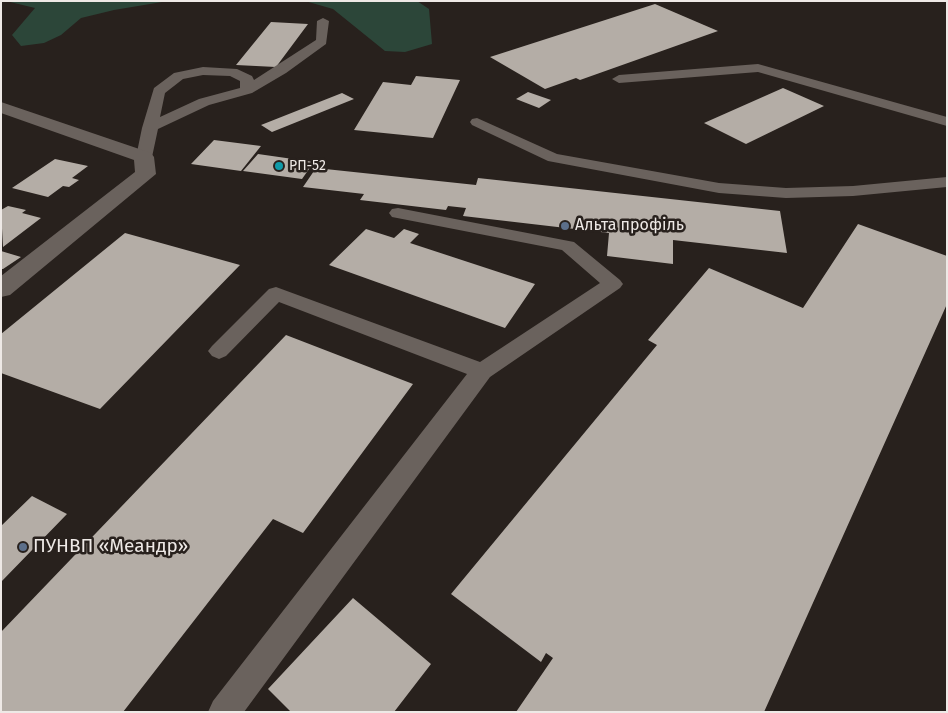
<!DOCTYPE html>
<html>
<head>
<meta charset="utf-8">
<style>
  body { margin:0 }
  #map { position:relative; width:948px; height:713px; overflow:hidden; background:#28211d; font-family:"Fira Sans",sans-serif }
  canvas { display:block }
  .frame { position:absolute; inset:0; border:2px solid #eee9e6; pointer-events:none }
</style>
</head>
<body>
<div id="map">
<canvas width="948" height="713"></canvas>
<div class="frame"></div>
</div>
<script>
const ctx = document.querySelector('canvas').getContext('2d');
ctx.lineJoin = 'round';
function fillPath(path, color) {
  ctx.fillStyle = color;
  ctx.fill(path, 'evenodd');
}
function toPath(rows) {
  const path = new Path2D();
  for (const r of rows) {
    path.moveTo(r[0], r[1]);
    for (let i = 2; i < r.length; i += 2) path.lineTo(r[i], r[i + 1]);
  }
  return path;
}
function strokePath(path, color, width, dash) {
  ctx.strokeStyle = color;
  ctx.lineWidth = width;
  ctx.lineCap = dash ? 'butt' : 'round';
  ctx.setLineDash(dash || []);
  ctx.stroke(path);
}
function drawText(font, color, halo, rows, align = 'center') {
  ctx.font = font + ' "Fira Sans",sans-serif';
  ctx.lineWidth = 5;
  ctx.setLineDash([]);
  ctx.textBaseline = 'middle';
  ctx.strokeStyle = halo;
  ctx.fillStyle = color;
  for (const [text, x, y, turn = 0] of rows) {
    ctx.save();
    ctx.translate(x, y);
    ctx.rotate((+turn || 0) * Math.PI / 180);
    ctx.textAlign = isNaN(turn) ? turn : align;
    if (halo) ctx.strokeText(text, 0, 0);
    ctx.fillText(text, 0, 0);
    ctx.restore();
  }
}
const green = toPath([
  [6,1,168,1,114,10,81,18,61,35,44,43,21,46,12,35,35,8],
  [305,1,417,1,429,9,432,44,405,52,385,51,333,9]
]);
const building = toPath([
  [655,4,718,31,580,80,576,78,545,89,490,57],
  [271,22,308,24,276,67,236,65],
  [416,76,460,80,433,138,354,130,383,82,411,85],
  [783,88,824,106,746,144,704,123],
  [528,92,551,100,539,108,516,99],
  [342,93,354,99,272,132,261,125],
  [214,140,261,146,241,171,191,164],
  [258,154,314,162,302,179,243,171],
  [55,159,88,166,72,178,79,180,69,187,63,186,48,197,12,188],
  [316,168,476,185,478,178,780,211,787,253,673,240,673,264,607,256,609,233,463,216,466,208,448,206,446,210,360,200,364,194,303,187],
  [8,206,26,210,22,213,41,218,3,247,1,210],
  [858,224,947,256,947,304,764,712,516,712,553,658,546,653,541,662,451,594,657,345,648,340,709,268,803,308],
  [366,229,394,238,404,229,419,234,410,243,535,284,505,328,329,265],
  [125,233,240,265,100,409,1,373,1,334],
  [1,251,21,257,3,269,1,269],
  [286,335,413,384,303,533,273,519,123,712,1,712,1,632],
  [32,496,67,514,1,582,1,526],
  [353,598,431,664,394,712,291,712,268,689]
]);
const lane = toPath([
  [323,18,329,21,326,44,286,73,252,93,209,105,158,129,152,157,149,160,139,160,136,157,142,128,154,88,174,73,203,67,237,69,252,76,254,80,316,40,317,21,323,18],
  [203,75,230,76,240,81,240,88,199,99,160,117,165,93,183,79,203,75],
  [758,64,947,117,947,126,758,72,619,83,612,79,619,75,758,64],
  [477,118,557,154,719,183,786,188,853,186,947,177,947,187,853,196,786,198,719,193,548,161,472,125,470,122,472,119,477,118],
  [398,208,574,242,620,280,623,284,620,288,490,377,244,712,208,712,213,701,467,374,279,302,226,356,219,359,212,356,208,351,212,346,269,289,276,287,480,362,600,283,562,250,392,217,389,213,392,209,398,208]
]);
const street = toPath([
  [1,102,151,153,154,157,156,174,10,295,1,297,1,276,135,172,134,160,1,113,1,102]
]);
const markers = [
  [279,166,5,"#0f9aa8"],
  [565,226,5,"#5c6f8a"],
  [23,547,5,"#5c6f8a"]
];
const farPoinames = [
  ["РП-52",289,166]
];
const poiNames = [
  ["Альта профіль",575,226]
];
const nearPoinames = [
  ["ПУНВП «Меандр»",33,547]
];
fillPath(green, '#2c4639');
fillPath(building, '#b4ada6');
fillPath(lane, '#6a625d');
fillPath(street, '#6a625d');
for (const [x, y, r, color] of markers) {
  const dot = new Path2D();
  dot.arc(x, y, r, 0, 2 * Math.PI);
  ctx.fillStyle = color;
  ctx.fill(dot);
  strokePath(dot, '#28211d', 2);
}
drawText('14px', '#eee9e6', '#28211d', farPoinames, 'left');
drawText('16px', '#eee9e6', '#28211d', poiNames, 'left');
drawText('19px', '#eee9e6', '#28211d', nearPoinames, 'left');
</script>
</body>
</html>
